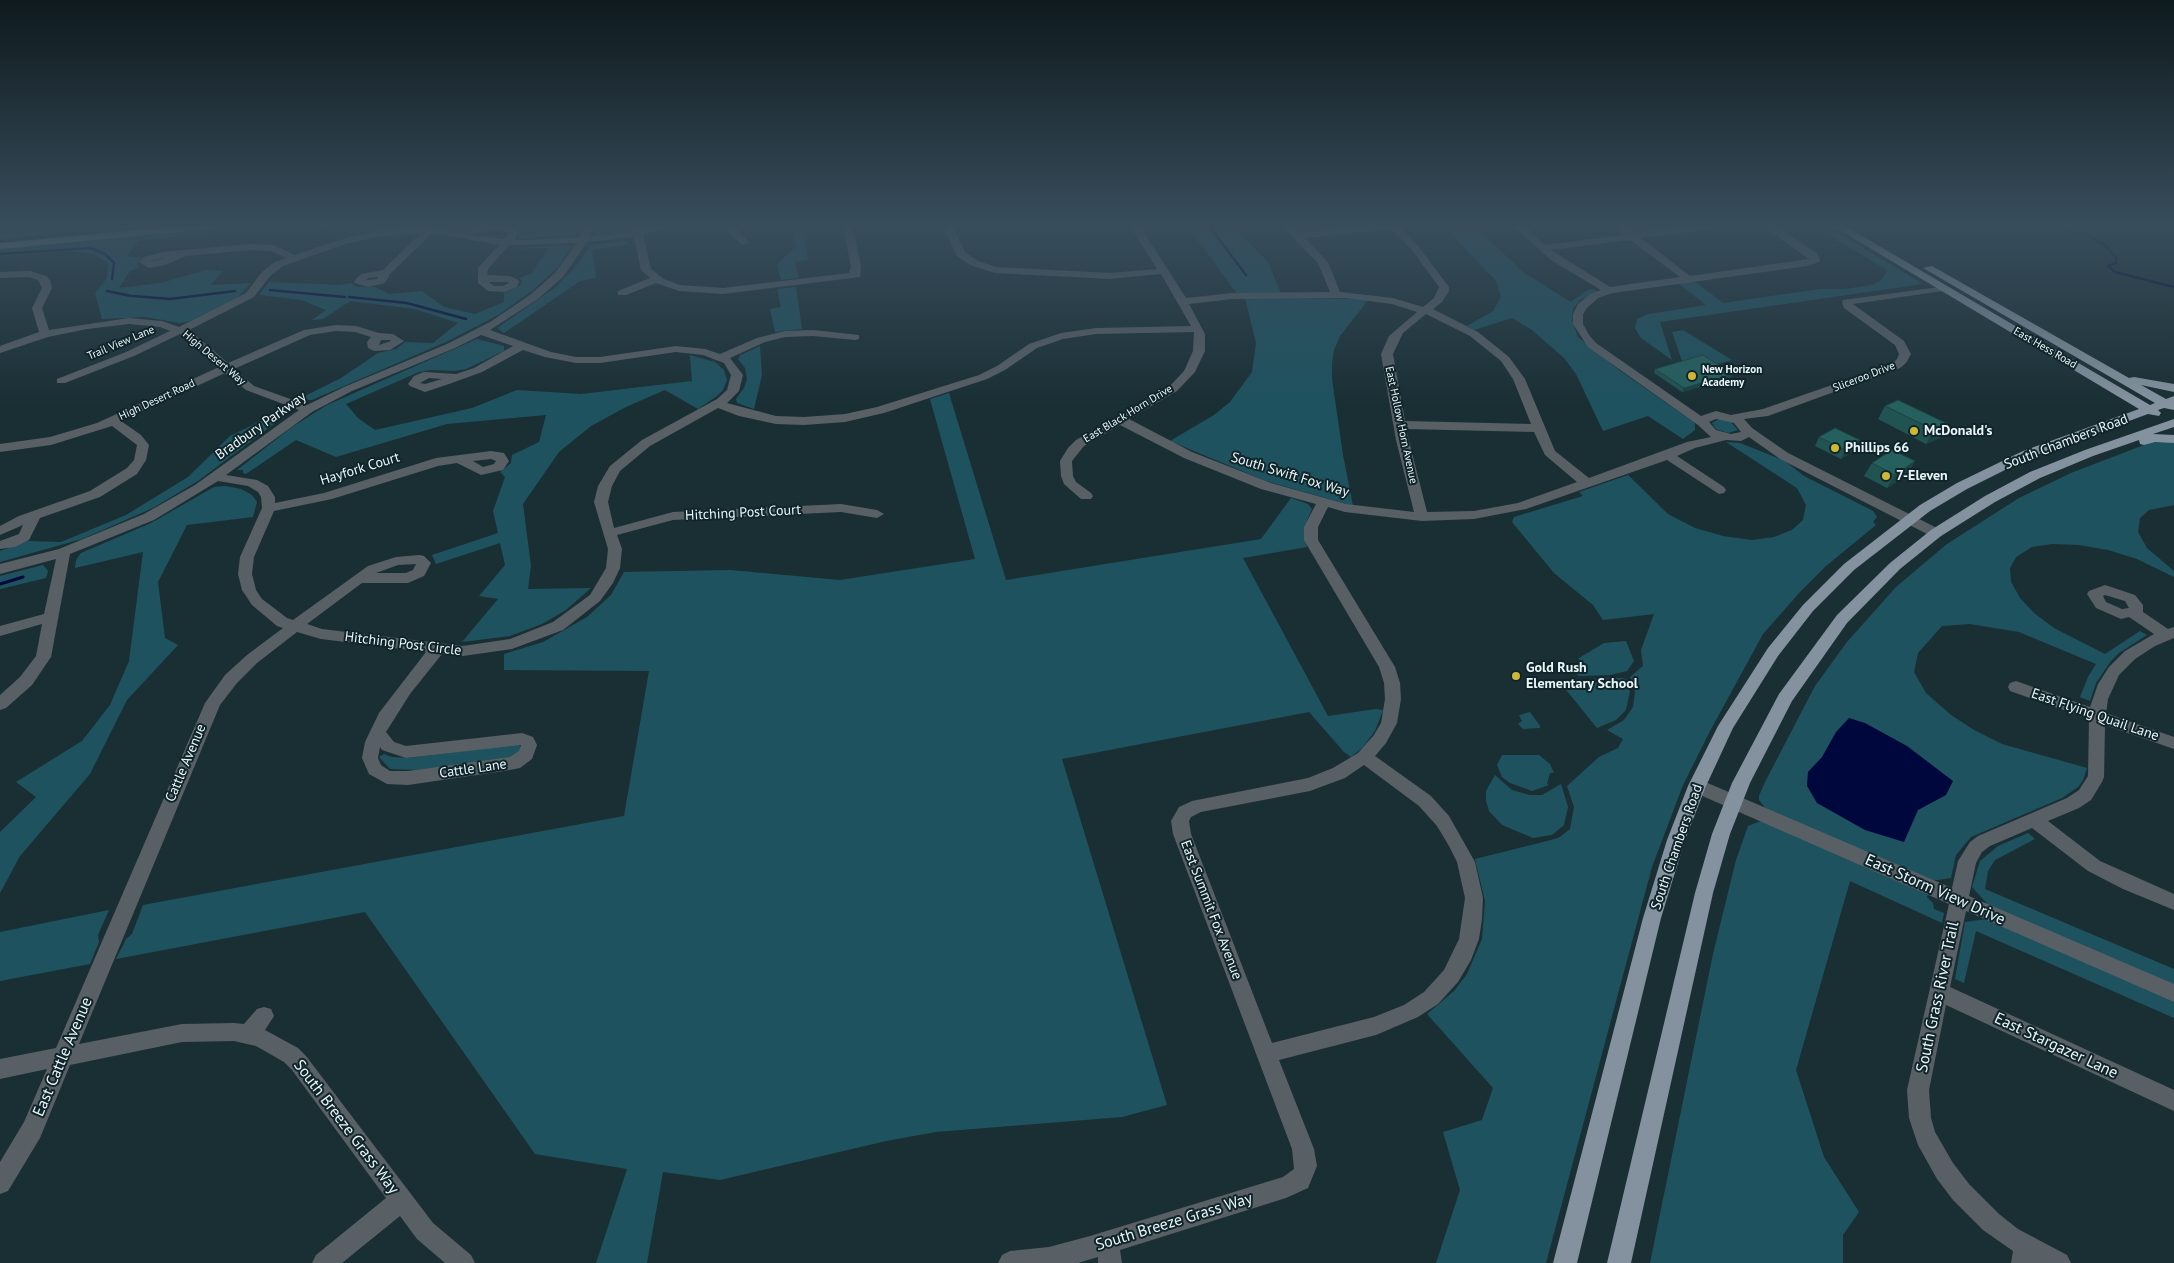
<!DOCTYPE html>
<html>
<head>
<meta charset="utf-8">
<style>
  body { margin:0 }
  canvas { display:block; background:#1a2f34 }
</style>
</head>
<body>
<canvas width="2174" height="1263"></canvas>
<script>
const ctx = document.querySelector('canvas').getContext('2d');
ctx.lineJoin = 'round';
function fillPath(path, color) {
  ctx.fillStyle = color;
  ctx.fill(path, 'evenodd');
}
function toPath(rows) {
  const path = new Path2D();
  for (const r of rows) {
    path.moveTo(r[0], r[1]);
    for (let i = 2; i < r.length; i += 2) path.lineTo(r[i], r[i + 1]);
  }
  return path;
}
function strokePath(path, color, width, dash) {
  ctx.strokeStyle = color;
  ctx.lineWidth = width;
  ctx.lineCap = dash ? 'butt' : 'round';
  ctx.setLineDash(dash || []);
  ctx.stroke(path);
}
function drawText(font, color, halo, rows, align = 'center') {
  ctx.font = font + ' "PT Sans",sans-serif';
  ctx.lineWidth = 4;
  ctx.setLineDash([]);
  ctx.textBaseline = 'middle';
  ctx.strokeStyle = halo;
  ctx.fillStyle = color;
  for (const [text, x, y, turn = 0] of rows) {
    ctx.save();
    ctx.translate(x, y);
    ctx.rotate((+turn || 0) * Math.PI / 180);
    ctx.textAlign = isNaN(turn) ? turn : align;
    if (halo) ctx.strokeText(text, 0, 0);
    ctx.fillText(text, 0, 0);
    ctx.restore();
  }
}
const green = toPath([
  [91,226,134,226,0,239,0,234],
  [233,226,331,226,315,230,285,227,257,228,139,241,127,256,142,258,137,263,139,267,130,271,119,288,160,283,206,270,223,271,211,285,251,283,237,298,190,321,180,323,145,317,102,319,95,293,107,278,108,263,95,255,74,251,0,256,0,248],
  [552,226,579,226,576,235,519,239,519,236,533,235],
  [596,226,629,226,629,232,595,235],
  [785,226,803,226,808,260,795,262,799,278,781,280,777,264,796,247,794,232],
  [1188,226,1233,226,1268,262,1281,293,1237,293,1234,290],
  [1444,226,1474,226,1523,272,1571,302,1586,291,1592,289,1597,291,1580,300,1573,309,1572,320,1578,337,1619,370,1695,423,1695,430,1683,439,1648,416,1603,431,1576,374,1564,358,1532,330,1512,318,1474,330,1467,326,1493,311,1501,297,1496,281],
  [1814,226,1827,226,1923,284,1660,322,1672,360,1641,338,1635,328,1637,319,1648,314,1706,305,1678,283,1694,281,1723,303,1820,289,1845,289,1872,285,1882,280,1887,270],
  [625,241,631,244,592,250,596,278,580,281,504,333,497,328,556,287,576,266,591,245],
  [564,245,572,246,557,268,532,291,498,315,448,341,312,400,299,399,341,378,378,353,396,349,405,342,433,343,458,323,415,309,350,301,323,319,312,320,326,310,302,300,259,295,269,282,340,285,351,283,357,287,375,287,389,294,422,291,444,307,475,314,504,302,504,293,519,286,522,282,520,278,532,273,548,248,510,249],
  [796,287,802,329,775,332,770,309,781,307,777,289],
  [1245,298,1369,299,1340,336,1334,350,1332,364,1332,379,1343,455,1353,506,1266,481,1170,441,1214,415,1230,402,1252,372,1256,343],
  [1683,330,1732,360,1713,365,1683,364,1672,332],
  [477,339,504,346,504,351,466,369,455,371,430,370,419,372,346,404,358,418,375,430,472,408,517,390,581,394,692,381,690,355,715,362,724,370,727,380,723,390,717,396,698,409,665,390,626,407,591,426,559,452,523,504,531,566,528,589,591,588,566,610,542,624,510,636,462,642,498,599,479,596,505,565,500,543,436,564,432,555,498,533,493,511,505,477,500,472,511,463,512,455,539,442,546,415,447,424,336,457,296,440,246,474,243,473,243,470,237,470,292,427,327,405],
  [760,346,762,375,754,409,737,403,736,399,744,388,747,379,745,368,738,359,740,355],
  [949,393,1006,580,1261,539,1291,498,1308,504,1312,509,1304,528,1307,547,1243,558,1328,716,1376,709,1383,710,1375,731,1363,747,1351,757,1344,752,1309,712,1062,759,1167,1105,1122,1117,936,1132,886,1141,720,1180,663,1172,647,1263,596,1263,627,1169,535,1154,365,912,116,959,126,939,132,934,143,905,624,816,649,671,504,670,504,654,543,642,587,617,611,595,624,572,730,570,840,580,975,559,930,399],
  [283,410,283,413,288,414,286,415,198,481,153,508,82,539,0,562,0,551,28,541,61,542,126,515,188,477,230,436],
  [1719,419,1731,422,1738,430,1728,433,1716,429,1712,423],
  [2157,440,2174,441,2174,505,2149,510,2140,518,2138,532,2147,548,2174,571,2174,577,2137,559,2108,550,2079,545,2052,544,2032,547,2016,557,2010,568,2011,582,2020,598,2034,613,2054,628,2105,654,2140,631,2147,635,2119,653,2111,661,2096,683,2090,701,2080,697,2088,677,2096,664,2019,632,1970,624,1942,626,1918,653,1914,672,1926,693,1951,715,1974,730,2002,744,2087,768,2083,780,2078,787,2062,798,1971,837,1956,855,1951,878,1930,881,1766,809,1759,800,1759,796,1765,782,1815,686,1847,642,1896,587,1947,544,2019,498,2071,473],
  [1726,442,1740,443,1785,461,1804,476,1873,511,1877,517,1873,522,1876,525,1826,566,1800,592,1763,634,1710,731,1683,785,1652,867,1546,1263,1436,1263,1460,1190,1443,1132,1482,1120,1493,1088,1427,1014,1454,991,1467,974,1482,939,1485,901,1475,859,1551,840,1560,837,1570,829,1574,807,1567,786,1599,757,1618,748,1623,739,1607,730,1624,720,1633,707,1635,692,1630,677,1643,666,1641,650,1654,614,1603,620,1593,605,1554,573,1512,522,1514,517,1583,496,1579,492,1628,475,1668,514,1695,528,1723,536,1752,540,1774,537,1792,530,1803,520,1806,505,1797,488],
  [226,486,241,489,252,495,257,502,253,517,187,525,158,582,165,638,178,645,127,700,90,774,20,856,0,893,0,832,36,797,16,782,82,741,110,705,129,661,143,552,75,568,76,560,81,553,151,523,214,487],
  [43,565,48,571,46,578,0,589,0,576],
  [1626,641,1634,661,1627,671,1610,675,1579,676,1575,673,1579,658,1604,643],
  [1622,678,1628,680,1630,691,1626,710,1616,720,1597,728,1558,680],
  [1530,712,1540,726,1540,728,1523,729,1518,724,1522,721,1519,715],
  [517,744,520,746,520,753,512,758,416,770,390,769,379,757,384,754,392,757,408,758],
  [1502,755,1539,755,1550,764,1554,773,1550,773,1547,784,1549,785,1532,791,1510,783,1502,777,1497,765],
  [1495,775,1512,790,1530,795,1542,795,1561,784,1568,807,1564,825,1552,835,1533,838,1502,825,1489,811,1486,801,1486,791],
  [1761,821,1928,893,1927,897,1933,903,1934,909,1944,913,1942,923,1850,881,1796,1070,1824,1157,1859,1212,1843,1235,1843,1263,1650,1263,1713,954,1736,860,1748,826],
  [2028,833,2035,839,1995,860,1988,871,1985,889,2174,969,2174,987,1990,907,1972,887,1980,861,1998,846],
  [109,910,98,935,99,942,90,964,0,981,0,932],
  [1987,919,2174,1000,2174,1018,1976,931,1964,983,1955,979,1965,922]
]);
const water = toPath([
  [1849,718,1865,723,1907,746,1953,781,1946,795,1918,810,1904,842,1865,830,1817,803,1807,786,1808,772,1822,757,1836,732]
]);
const streamFar1 = toPath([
  [1209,226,1246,275],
  [2048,226,2084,234,2105,245,2116,258,2116,263,2108,266,2115,272,2174,287],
  [0,254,91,248,105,254,114,263,112,279],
  [270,290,345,297],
  [107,291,131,296],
  [133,296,170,299,235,291],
  [349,297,407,303,466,319]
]);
const stream = toPath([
  [0,584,23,577]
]);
const minor = toPath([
  [481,226,511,226,519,232,515,240,530,240,580,237,583,226,593,226,589,236,633,232,631,226,641,226,642,230,657,226,675,226,643,235,651,269,664,279,680,285,723,288,849,273,851,267,843,226,853,226,861,267,860,277,723,294,679,291,656,283,626,295,618,295,618,291,650,278,641,270,634,237,587,242,563,277,538,299,490,330,551,352,576,357,600,357,676,346,705,349,720,354,757,338,785,331,813,330,859,335,859,339,855,340,813,336,785,337,765,342,730,358,743,375,739,391,727,403,776,416,804,417,845,414,877,407,979,375,997,366,1029,344,1061,333,1096,328,1191,326,1161,274,1110,279,995,273,970,265,957,256,945,231,946,226,956,226,955,231,965,252,978,261,996,267,1110,273,1157,269,1130,226,1140,226,1186,298,1232,293,1330,292,1318,263,1282,226,1292,226,1299,233,1364,226,1399,226,1418,246,1449,287,1449,291,1442,302,1433,309,1478,332,1509,357,1525,379,1555,451,1589,478,1687,442,1711,437,1698,425,1588,347,1573,324,1573,314,1578,304,1590,294,1601,290,1551,260,1513,226,1524,226,1545,245,1623,235,1613,226,1624,226,1634,233,1692,226,1720,226,1715,229,1641,238,1690,276,1809,259,1763,226,1775,226,1817,253,1820,260,1819,262,1807,266,1613,293,1598,298,1587,308,1583,314,1583,324,1589,335,1596,343,1701,416,1716,411,1731,415,1763,409,1892,364,1897,359,1899,354,1895,345,1844,308,1842,302,1843,300,1947,286,1947,290,1943,291,1853,304,1904,341,1911,354,1906,363,1900,368,1768,416,1744,419,1752,428,1788,453,1941,530,1943,533,1936,537,1931,536,1780,459,1749,437,1741,441,1726,440,1695,448,1677,456,1724,487,1726,490,1724,493,1719,494,1667,460,1526,509,1474,519,1422,521,1345,512,1328,507,1318,527,1318,540,1395,667,1400,683,1401,699,1397,723,1386,743,1375,756,1431,796,1449,816,1475,862,1483,898,1482,919,1479,939,1471,960,1458,982,1438,1004,1418,1017,1376,1035,1279,1060,1314,1149,1317,1166,1308,1188,1286,1198,1120,1250,1122,1263,1098,1263,1098,1257,1078,1263,998,1263,1002,1255,1010,1251,1049,1247,1090,1236,1283,1177,1294,1169,1292,1149,1173,834,1171,821,1179,807,1192,801,1308,778,1333,768,1358,753,1374,735,1381,723,1385,699,1384,683,1379,667,1304,540,1304,527,1316,504,1261,489,1184,458,1120,425,1084,446,1072,461,1073,476,1076,482,1091,493,1093,496,1091,499,1081,499,1064,484,1061,476,1060,461,1068,448,1076,440,1169,387,1184,371,1193,351,1194,332,1096,334,1063,339,1037,348,1005,370,987,379,884,413,845,422,804,425,776,424,739,416,718,408,650,446,620,471,612,486,608,502,614,528,673,512,841,504,877,510,884,514,877,518,841,512,673,520,617,535,622,549,620,568,613,583,600,601,563,630,512,649,463,656,442,654,410,694,386,732,394,742,406,746,522,733,533,737,537,745,532,759,520,768,504,771,408,785,387,784,369,774,362,758,365,742,379,713,426,652,321,639,297,632,257,663,237,683,220,705,79,1044,182,1024,234,1023,244,1024,257,1009,264,1007,271,1009,274,1016,265,1030,298,1048,306,1056,433,1223,471,1255,475,1263,445,1263,417,1239,400,1216,342,1263,312,1263,316,1255,386,1198,292,1070,284,1062,256,1046,234,1041,182,1042,70,1065,40,1138,8,1191,0,1194,0,1162,24,1122,47,1069,0,1079,0,1059,56,1048,205,703,225,675,247,655,283,628,277,626,252,605,242,590,238,574,240,557,262,508,261,497,258,492,248,486,218,481,154,520,70,554,51,657,32,685,6,708,0,710,0,695,20,677,36,656,42,624,0,636,0,626,44,614,56,559,0,574,0,564,59,549,144,514,195,485,299,410,246,390,225,373,121,421,141,435,149,445,146,460,137,474,100,497,40,518,29,540,15,547,0,549,0,541,19,534,23,525,0,535,0,526,19,516,90,491,127,468,134,460,137,445,112,426,51,445,0,452,0,444,50,437,97,423,219,367,180,334,134,356,65,383,57,383,57,379,126,352,170,331,160,327,129,324,87,329,48,337,0,353,0,346,39,332,32,308,42,288,38,280,29,277,0,278,0,272,30,271,46,276,50,280,52,288,42,308,49,330,129,318,162,321,179,327,246,293,262,272,275,262,286,258,271,251,250,250,186,256,165,265,149,268,139,262,144,257,162,252,250,244,273,245,295,255,339,240,381,230,429,228,462,233,481,226],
  [1391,229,1412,250,1439,287,1434,298,1423,307,1393,298,1340,292,1328,262,1305,238,1391,229],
  [489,230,505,231,509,233,504,239,473,235,489,230],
  [420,234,383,270,361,274,354,281,355,283,368,287,385,283,390,274,431,234,445,235,499,245,478,268,478,283,488,291,505,292,517,287,519,282,518,280,510,276,487,275,488,269,509,245,577,243,555,273,530,295,490,322,447,344,344,387,307,405,254,386,234,369,310,335,336,331,355,332,371,337,367,342,368,348,374,351,390,350,404,341,393,334,379,333,356,326,336,325,304,330,228,363,189,330,254,297,270,276,283,266,345,244,381,236,420,234],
  [1630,240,1680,277,1610,287,1551,250,1630,240],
  [163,258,165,258,151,262,152,261,163,258],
  [378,277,377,279,366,280,368,278,378,277],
  [489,282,508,282,509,283,503,286,494,286,489,282],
  [1346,298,1392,304,1417,312,1389,336,1381,354,1396,440,1414,512,1346,504,1271,483,1192,452,1129,419,1177,391,1195,372,1205,351,1205,334,1189,304,1232,299,1346,298],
  [1426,314,1470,336,1501,361,1513,379,1531,424,1405,421,1393,354,1403,333,1426,314],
  [481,335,513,346,474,368,456,374,424,372,414,376,408,384,410,386,425,392,449,384,482,372,523,350,545,357,576,363,600,363,676,352,703,355,724,363,731,375,727,390,717,399,642,440,610,466,598,486,594,502,608,549,606,568,590,595,553,622,510,639,463,646,322,629,307,624,362,583,408,583,424,576,431,563,424,556,419,555,396,557,368,566,293,620,287,618,262,599,256,590,252,574,254,557,274,511,332,499,438,466,457,463,481,475,503,470,509,461,504,453,491,451,436,458,324,493,275,503,275,497,268,486,257,480,226,475,312,412,352,391,455,348,481,335],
  [381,340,390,340,391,341,379,345,381,340],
  [429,378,442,379,425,384,420,383,429,378],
  [1716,419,1734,423,1741,432,1731,434,1716,430,1709,422,1716,419],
  [1406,429,1534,432,1545,455,1577,482,1518,503,1474,511,1427,512,1406,429],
  [491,459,496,461,494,464,483,467,473,461,491,459],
  [416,564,413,570,406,573,376,573,398,565,416,564],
  [521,745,519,751,510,757,408,771,390,771,381,765,378,758,380,747,382,750,406,758,521,745],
  [1364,765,1419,806,1437,826,1449,846,1457,862,1465,898,1459,939,1444,970,1424,992,1404,1005,1374,1017,1272,1043,1191,834,1189,821,1191,817,1201,812,1310,791,1345,778,1364,765],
  [722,226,733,226,750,243,742,245,722,226],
  [2105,585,2135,595,2143,605,2143,612,2168,629,2174,627,2174,638,2155,646,2135,659,2119,675,2108,699,2106,713,2174,737,2174,749,2105,725,2104,777,2102,782,2091,800,2079,808,2048,821,2100,861,2174,894,2174,910,2123,889,2088,871,2032,828,1990,846,1982,852,1976,863,1969,896,2174,984,2174,1002,1966,911,1950,987,2174,1090,2174,1111,1946,1005,1929,1090,1931,1118,1935,1132,1953,1163,1969,1184,1999,1214,2018,1229,2067,1255,2071,1263,2011,1263,2013,1251,1983,1230,1953,1200,1937,1179,1918,1145,1909,1118,1907,1090,1949,904,1691,791,1688,786,1691,781,1697,779,1703,781,1952,888,1958,861,1970,842,1978,836,2067,798,2079,790,2088,776,2089,719,2010,691,2008,687,2010,683,2016,681,2090,707,2098,684,2109,667,2125,651,2154,634,2129,617,2121,619,2096,608,2087,594,2089,591,2105,585],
  [2105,595,2125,601,2129,608,2122,609,2106,602,2103,596,2105,595]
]);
const major = toPath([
  [180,226,216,226,211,229,0,249,0,243,180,226],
  [1833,226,1845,226,2150,405,2155,403,1923,268,1932,266,2129,378,2134,377,2174,384,2174,392,2141,385,2166,399,2174,396,2174,410,2164,408,2158,410,2161,413,2159,416,2148,414,2031,457,1967,489,1930,511,1854,570,1813,611,1778,656,1733,728,1706,786,1685,840,1661,918,1577,1263,1553,1263,1643,918,1667,840,1688,786,1718,726,1768,648,1803,605,1844,564,1920,505,1957,483,2023,451,2139,409,1833,226],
  [2174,419,2174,427,2153,434,2174,435,2174,443,2155,442,2144,445,2140,444,2139,440,2093,456,2040,478,1995,502,1941,536,1900,569,1847,623,1792,701,1750,783,1730,834,1713,893,1631,1263,1607,1263,1695,893,1712,834,1732,783,1779,694,1837,615,1890,563,1931,530,1985,496,2030,472,2085,450,2174,419]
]);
const wall = toPath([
  [1655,369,1731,378,1682,392,1654,373],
  [1885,406,1948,424,1940,438,1926,444,1878,419],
  [1819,437,1856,449,1841,459,1815,446],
  [1915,461,1907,475,1887,488,1864,476,1872,463]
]);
const shadedWall = toPath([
  [1733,374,1731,378,1682,392,1684,388],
  [1948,424,1940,438,1926,444,1934,430],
  [1860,440,1856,449,1841,459,1845,450],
  [1915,461,1907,475,1887,488,1895,475]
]);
const building = toPath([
  [1703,355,1733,374,1684,388,1655,369,1703,355],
  [1898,400,1948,424,1934,430,1885,406,1898,400],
  [1835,428,1860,440,1845,450,1819,437,1835,428],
  [1892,450,1915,461,1895,475,1872,463,1892,450]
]);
const markers = [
  [1692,376,5,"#cfb837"],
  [1914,431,5,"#cfb837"],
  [1835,448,5,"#cfb837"],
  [1886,476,5,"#cfb837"],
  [1516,676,5,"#cfb837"]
];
const farStreetnames = [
  ["Trail View Lane",121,343,-23],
  ["East Hess Road",2045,348,30],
  ["High Desert Way",214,358,40],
  ["Sliceroo Drive",1864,377,-21],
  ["High Desert Road",157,400,-25],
  ["East Black Horn Drive",1128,414,-31],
  ["East Hollow Horn Avenue",1401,425,78]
];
const farPoinames = [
  ["New Horizon",1702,370],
  ["Academy",1702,383]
];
const streetNames = [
  ["Bradbury Parkway",261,426,-35],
  ["South Chambers Road",2066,442,-21],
  ["Hayfork Court",360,469,-17],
  ["South Swift Fox Way",1290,475,17],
  ["Hitching Post Court",743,513,-3],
  ["Hitching Post Circle",403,644,7],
  ["East Flying Quail Lane",2095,715,19],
  ["Cattle Avenue",186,763,-67],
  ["Cattle Lane",473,769,-8],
  ["South Chambers Road",1677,847,-71],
  ["East Summit Fox Avenue",1211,910,69]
];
const poiNames = [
  ["McDonald's",1924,431],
  ["Phillips 66",1845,448],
  ["7-Eleven",1896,476],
  ["Gold Rush",1526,668],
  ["Elementary School",1526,684]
];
const nearStreetnames = [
  ["East Storm View Drive",1935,890,24],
  ["South Grass River Trail",1938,997,-78],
  ["East Stargazer Lane",2056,1046,25],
  ["East Cattle Avenue",63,1057,-67],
  ["South Breeze Grass Way",346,1127,53],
  ["South Breeze Grass Way",1174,1222,-17]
];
fillPath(green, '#1e525f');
fillPath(water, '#00073c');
strokePath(streamFar1, '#00073c', 2.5);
strokePath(stream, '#00073c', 3);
fillPath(minor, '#585f65');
fillPath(major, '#83929e');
fillPath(wall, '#205352');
fillPath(shadedWall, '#1a4342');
fillPath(building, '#25605f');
strokePath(building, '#1a4342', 1);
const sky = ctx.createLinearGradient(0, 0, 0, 403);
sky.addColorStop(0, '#0e1a1d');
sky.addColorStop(0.56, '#384d5c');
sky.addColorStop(1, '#384d5c00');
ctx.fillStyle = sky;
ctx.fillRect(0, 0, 2174, 403);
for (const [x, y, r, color] of markers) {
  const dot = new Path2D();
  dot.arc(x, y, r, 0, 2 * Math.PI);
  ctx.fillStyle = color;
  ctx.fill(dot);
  strokePath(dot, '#10252a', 2);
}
drawText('11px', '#eaf6fa', '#10252a', farStreetnames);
drawText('bold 11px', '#eaf6fa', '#10252a', farPoinames, 'left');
drawText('14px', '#eaf6fa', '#10252a', streetNames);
drawText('bold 14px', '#eaf6fa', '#10252a', poiNames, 'left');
drawText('16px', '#eaf6fa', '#10252a', nearStreetnames);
</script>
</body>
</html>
